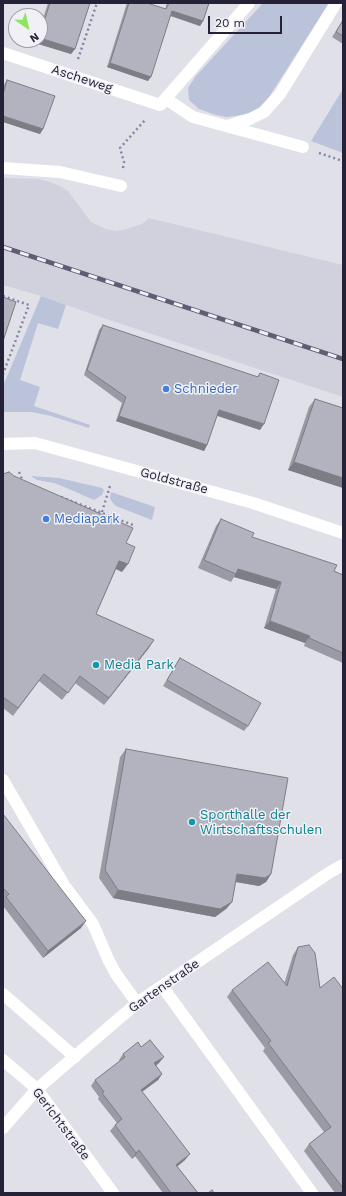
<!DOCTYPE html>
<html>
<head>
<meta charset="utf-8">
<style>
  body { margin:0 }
  #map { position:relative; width:346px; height:1196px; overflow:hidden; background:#e0e0e9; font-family:"Work Sans",sans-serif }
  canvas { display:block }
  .frame { position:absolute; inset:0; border:4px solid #252238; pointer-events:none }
  .north { position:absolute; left:8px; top:8px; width:40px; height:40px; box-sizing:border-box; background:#f0f0f6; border:1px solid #9f9eaa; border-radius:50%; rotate:146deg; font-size:11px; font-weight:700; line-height:16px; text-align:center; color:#252238 }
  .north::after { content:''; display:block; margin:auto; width:14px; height:18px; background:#8de661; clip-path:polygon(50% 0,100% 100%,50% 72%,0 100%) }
  .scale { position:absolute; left:208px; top:16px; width:74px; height:18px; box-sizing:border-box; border:2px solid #252238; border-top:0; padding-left:5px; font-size:12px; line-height:14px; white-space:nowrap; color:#252238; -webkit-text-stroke:3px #f0f0f6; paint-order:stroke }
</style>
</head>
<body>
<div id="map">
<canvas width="346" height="1196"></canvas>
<div class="frame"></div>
<div class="north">N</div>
<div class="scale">20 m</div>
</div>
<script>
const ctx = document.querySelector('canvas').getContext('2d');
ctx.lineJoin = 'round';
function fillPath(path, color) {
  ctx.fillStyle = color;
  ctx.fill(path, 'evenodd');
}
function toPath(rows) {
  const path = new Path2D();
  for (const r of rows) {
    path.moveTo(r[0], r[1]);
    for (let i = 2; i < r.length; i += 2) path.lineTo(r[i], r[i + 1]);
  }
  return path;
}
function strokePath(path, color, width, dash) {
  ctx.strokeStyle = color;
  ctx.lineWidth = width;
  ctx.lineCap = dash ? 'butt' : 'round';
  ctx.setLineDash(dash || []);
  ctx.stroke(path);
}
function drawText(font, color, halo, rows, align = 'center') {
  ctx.font = font + ' "Work Sans",sans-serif';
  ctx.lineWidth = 3;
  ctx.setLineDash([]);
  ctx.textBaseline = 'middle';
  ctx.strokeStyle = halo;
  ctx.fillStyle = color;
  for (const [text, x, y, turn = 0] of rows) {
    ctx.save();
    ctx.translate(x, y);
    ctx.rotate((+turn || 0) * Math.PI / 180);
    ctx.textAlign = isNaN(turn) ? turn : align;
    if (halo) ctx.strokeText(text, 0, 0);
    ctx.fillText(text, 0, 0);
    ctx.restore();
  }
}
const built = toPath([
  [3,178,38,179,50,182,60,186,68,191,91,222,106,229,115,231,123,230,142,224,149,218,343,265,343,397,103,318,41,296,3,285]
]);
const green = toPath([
  [263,3,329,3,269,97,257,110,248,114,227,117,216,115,199,109,189,100,188,88,196,76],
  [343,89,343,153,311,141],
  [41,296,66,305,58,329,38,323,20,380,40,387,34,406,90,425,89,428,51,416,32,412,3,412,3,386],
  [31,476,59,478,72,481,102,488,104,490,102,495,94,500,69,489,54,483,37,480],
  [111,492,155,507,152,520,116,506,112,502,110,498]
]);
const path = toPath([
  [78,59,97,3],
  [319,153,343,161],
  [123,168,124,162,120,148,146,119],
  [3,296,29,305,3,374],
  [19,472,23,482],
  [61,497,133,525],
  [102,512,110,486]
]);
const minor = toPath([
  [3,53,160,105,249,3],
  [166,99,193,117,303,147],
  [227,126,250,119,264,112,280,94,336,3],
  [3,168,60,172,121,186],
  [3,444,35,443,253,503,343,533],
  [3,780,64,885,93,924,108,959,116,974,137,1003],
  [162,986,312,1193],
  [3,994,75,1057],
  [3,1060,37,1089,113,1193],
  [3,1128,37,1089,137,1003,330,872,343,865]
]);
const rail = toPath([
  [3,247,343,359]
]);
const wall = toPath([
  [48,3,90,3,75,49,71,54,35,43,36,40,40,40,40,28],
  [127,3,147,3,165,9,167,3,209,3,203,21,200,26,170,16,148,81,107,67],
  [343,20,343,44,332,37],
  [7,80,43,129,40,134,3,122,3,88,4,85],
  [103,325,257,377,260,373,260,430,217,416,207,445,204,451,116,421,122,403,84,375,99,330],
  [315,399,343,408,343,488,288,470,309,407],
  [3,474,14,476,126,543,122,572,116,569,96,614,154,640,104,705,75,683,62,700,39,681,13,716,3,708],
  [221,519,252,537,334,571,343,575,343,663,304,646,305,643,264,628,276,589,234,577,231,582,198,568,216,526],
  [180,658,248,726,244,731,163,686],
  [126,749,271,874,266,882,259,886,235,882,232,902,226,909,215,917,113,898,99,878,120,757],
  [3,814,81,928,43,958,3,906],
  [298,947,320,988,343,989,343,1193,335,1193,304,1151,309,1144,324,1132,263,1051,265,1048,227,997,232,990,284,984,293,955],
  [141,1047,159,1063,156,1066,162,1074,158,1080,142,1092,185,1160,177,1166,198,1193,163,1193,135,1156,132,1159,110,1131,115,1125,117,1123,98,1099,99,1097,91,1086,95,1080,120,1061,119,1060,123,1054]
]);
const shadedWall = toPath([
  [172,11,203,21,200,26,169,15],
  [40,38,75,49,71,54,35,43,37,40,40,40],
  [110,63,151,77,148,81,107,67],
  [3,116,43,129,40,134,3,122],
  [219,410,264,424,260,430,216,415],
  [119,416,207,445,204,451,116,421],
  [294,462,343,478,343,488,288,470],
  [119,561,128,564,122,572,114,568],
  [238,569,281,582,276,589,234,577],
  [270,621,310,636,305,643,264,628],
  [154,640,149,648,104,705,109,698],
  [237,874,271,874,266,882,259,886,231,881],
  [118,890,232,902,226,909,215,917,113,898],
  [86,921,81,928,43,958,48,951],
  [164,1057,159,1063,150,1069,154,1063],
  [162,1074,158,1080,136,1096,141,1090],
  [139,1150,135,1156,132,1159,136,1153],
  [190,1154,185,1160,172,1171,176,1165]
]);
const building = toPath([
  [50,3,90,3,75,49,40,38,40,34,50,3],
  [129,3,147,3,166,9,169,3,209,3,203,21,172,11,151,77,110,63,129,3],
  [343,20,343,36,336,32,343,20],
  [7,80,55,96,43,129,3,116,3,94,7,80],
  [3,297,16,302,3,341,3,297],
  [103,325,258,377,260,373,279,380,264,424,219,410,207,445,119,416,126,397,87,370,103,325],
  [315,399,343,408,343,478,294,462,315,399],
  [9,472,14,476,133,528,126,543,135,547,128,564,119,561,96,614,154,640,109,698,80,676,68,693,44,674,18,708,3,697,3,532,4,532,3,532,3,474,9,472],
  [221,519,254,533,252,537,337,565,334,571,343,575,343,653,309,638,310,636,270,621,281,582,238,569,236,574,204,560,221,519],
  [180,658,261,703,248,726,167,680,180,658],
  [126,749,288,778,271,874,265,878,237,874,232,902,220,909,118,890,105,870,126,749],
  [3,814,86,921,48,951,6,897,9,894,3,888,3,814],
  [309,945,315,953,320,988,334,977,343,989,343,1188,309,1144,331,1127,268,1043,271,1041,232,990,268,962,287,986,298,947,309,945],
  [150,1040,164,1057,154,1063,162,1074,141,1090,190,1154,176,1165,198,1193,171,1193,139,1150,136,1153,115,1125,122,1119,102,1093,104,1092,95,1080,125,1057,123,1054,138,1042,141,1047,150,1040],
  [212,1190,214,1193,208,1193,212,1190]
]);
const markers = [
  [166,389,4,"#3f7fe0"],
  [46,519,4,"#3f7fe0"],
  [96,665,4,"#0f9aa8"],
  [192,822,4,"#0f9aa8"]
];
const streetNames = [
  ["Ascheweg",82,79,18],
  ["Goldstraße",174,481,15],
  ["Gartenstraße",164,986,-35],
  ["Gerichtstraße",61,1124,53]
];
const shopNames = [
  ["Schnieder",174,389],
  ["Mediapark",54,519]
];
const cultureNames = [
  ["Media Park",104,665],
  ["Sporthalle der",200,815],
  ["Wirtschaftsschulen",200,830]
];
fillPath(built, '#d1d1dd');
fillPath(green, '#bac3d9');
strokePath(path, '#8783aa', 2.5, [2, 3]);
strokePath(minor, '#fff', 12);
strokePath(rail, '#605c74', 4.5);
strokePath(rail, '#f0f0f6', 3, [9]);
fillPath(wall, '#9a9aa5');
fillPath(shadedWall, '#7d7d86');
fillPath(building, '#b3b3c0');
strokePath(building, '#7d7d86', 1);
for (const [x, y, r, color] of markers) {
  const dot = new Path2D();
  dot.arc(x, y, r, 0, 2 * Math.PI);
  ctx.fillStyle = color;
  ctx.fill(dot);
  strokePath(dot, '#f0f0f6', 1.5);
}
drawText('13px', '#252238', '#f0f0f6', streetNames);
drawText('13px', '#366cbe', '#f0f0f6', shopNames, 'left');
drawText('13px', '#0d838f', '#f0f0f6', cultureNames, 'left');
</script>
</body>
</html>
